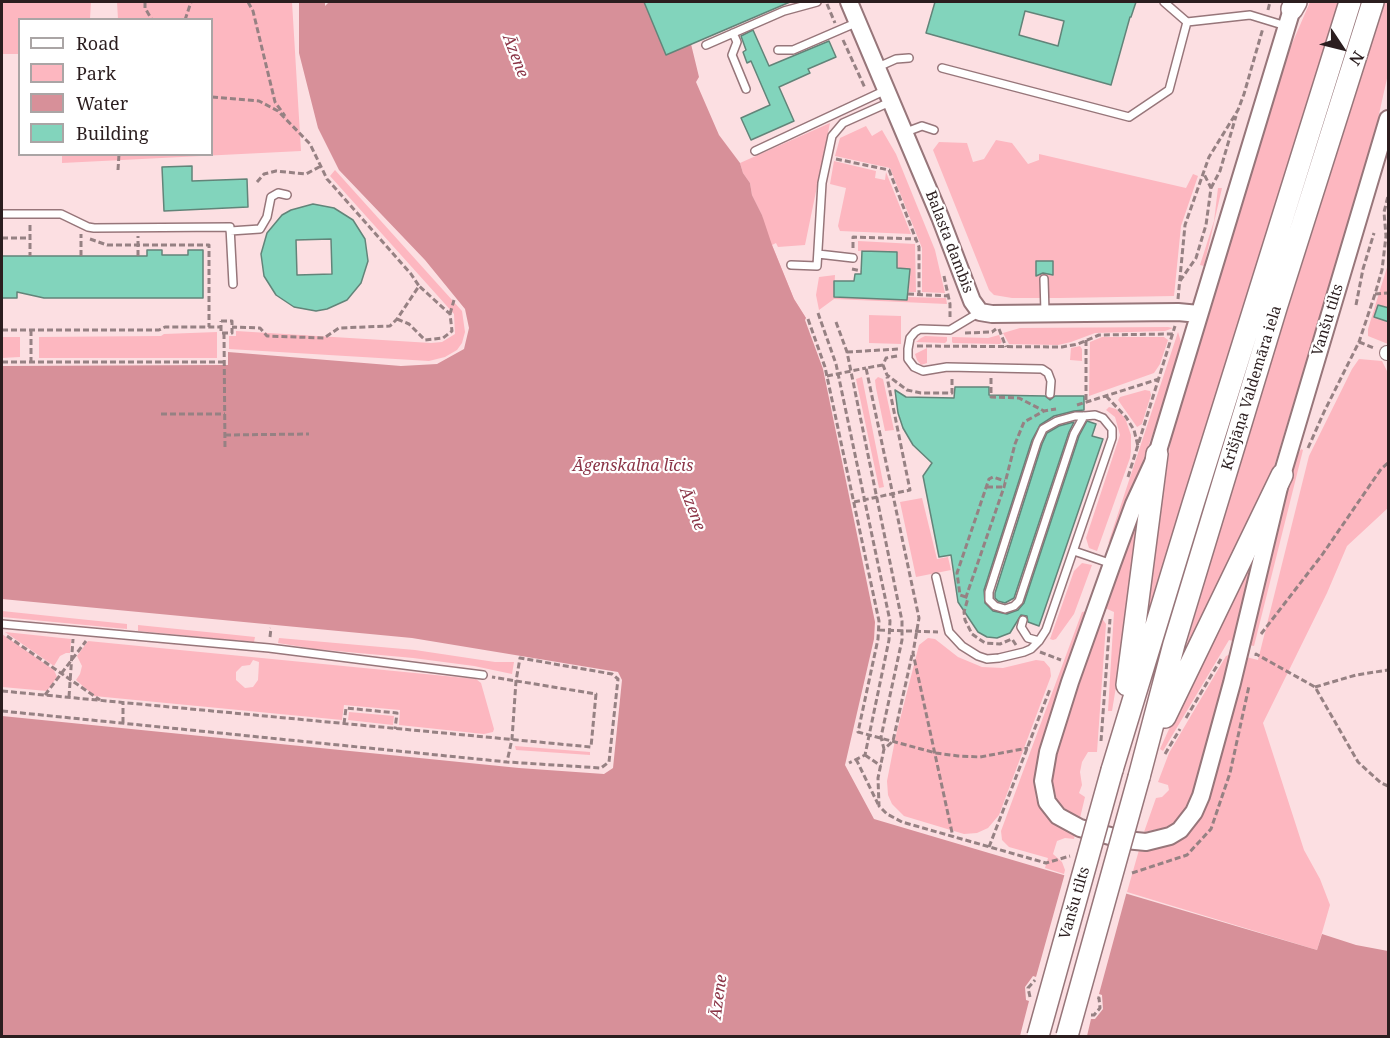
<!DOCTYPE html>
<html>
<head>
<meta charset="utf-8">
<style>
  body { margin:0 }
  #map { position:relative; width:1390px; height:1038px; overflow:hidden; background:#fcdfe2; font-family:"Noto Serif",serif }
  canvas { display:block }
  .frame { position:absolute; inset:0; border:3px solid #2b1e1f; pointer-events:none }
  .legend { position:absolute; left:18px; top:18px; width:195px; height:138px; box-sizing:border-box; background:#fff; border:2px solid #aaa5a5; margin:0; padding:8px 10px; list-style:none; font-size:18px; color:#2b1e1f }
  .legend li { display:flex; align-items:center; gap:12px; height:30px }
  .legend b { width:30px; border:2px solid #aaa5a5 }
  .north { position:absolute; left:1312px; top:18px; width:60px; height:60px; -webkit-text-stroke:4px #fff; paint-order:stroke; rotate:125deg; font-size:16px; font-weight:700; line-height:24px; text-align:center; color:#2b1e1f }
  .north::after { content:''; display:block; margin:auto; width:21px; height:27px; background:#2b1e1f; clip-path:polygon(50% 0,100% 100%,50% 72%,0 100%) }
</style>
</head>
<body>
<div id="map">
<canvas width="1390" height="1038"></canvas>
<div class="frame"></div>
<ul class="legend">
<li><b style="height:8px;background:#fff"></b>Road</li>
<li><b style="height:16px;background:#fdb7c0"></b>Park</li>
<li><b style="height:16px;background:#d79099"></b>Water</li>
<li><b style="height:16px;background:#82d4bc"></b>Building</li>
</ul>
<div class="north">N</div>
</div>
<script>
const ctx = document.querySelector('canvas').getContext('2d');
ctx.lineJoin = 'round';
function fillPath(path, color) {
  ctx.fillStyle = color;
  ctx.fill(path, 'evenodd');
}
function toPath(rows) {
  const path = new Path2D();
  for (const r of rows) {
    path.moveTo(r[0], r[1]);
    for (let i = 2; i < r.length; i += 2) path.lineTo(r[i], r[i + 1]);
  }
  return path;
}
function strokePath(path, color, width, dash) {
  ctx.strokeStyle = color;
  ctx.lineWidth = width;
  ctx.lineCap = dash ? 'butt' : 'round';
  ctx.setLineDash(dash || []);
  ctx.stroke(path);
}
function drawText(font, color, halo, rows, align = 'center') {
  ctx.font = font + ' "Noto Serif",serif';
  ctx.lineWidth = 4.5;
  ctx.setLineDash([]);
  ctx.textBaseline = 'middle';
  ctx.strokeStyle = halo;
  ctx.fillStyle = color;
  for (const [text, x, y, turn = 0] of rows) {
    ctx.save();
    ctx.translate(x, y);
    ctx.rotate((+turn || 0) * Math.PI / 180);
    ctx.textAlign = isNaN(turn) ? turn : align;
    if (halo) ctx.strokeText(text, 0, 0);
    ctx.fillText(text, 0, 0);
    ctx.restore();
  }
}
const green = toPath([
  [2,2,91,2,90,19,20,20,19,54,2,54],
  [117,2,292,2,301,151,62,163,62,155,212,154,212,20,118,19],
  [1310,2,1340,2,1144,633,1171,439,1288,53],
  [1385,2,1388,2,1388,74,1371,150,1269,483,1189,648,1186,647,1226,505],
  [830,123,805,245,778,247,776,243,772,245,794,299,806,318,783,317,762,215,752,195,750,183,743,173,740,163],
  [866,126,872,136,882,130,896,154,935,250,945,293,922,292,922,248,890,168,835,156,840,138],
  [996,140,1012,143,1028,164,1039,160,1039,154,1186,188,1193,174,1198,176,1181,226,1174,296,1060,298,1012,298,994,295,989,290,933,150,939,142,967,143,973,162,984,159],
  [834,161,876,171,875,178,885,180,886,172,911,234,840,231,838,226,846,188,830,184],
  [335,170,462,311,465,332,462,343,457,350,445,357,429,361,229,349,229,336,236,336,236,331,431,343,442,342,455,334,454,314,330,176],
  [1218,188,1222,188,1204,266,1200,265,1214,221],
  [858,241,915,244,916,292,908,292,910,269,897,268,897,252,858,251],
  [1388,264,1388,344,1368,336,1368,329],
  [835,275,834,297,907,300,907,297,946,298,947,304,834,299,819,310,816,295,819,277],
  [869,315,901,316,901,344,869,343],
  [1020,328,1168,327,1173,328,1165,331,1095,333,1071,342,1058,345,1009,344,1003,333],
  [217,332,217,358,39,358,39,337,161,336,164,334],
  [1178,332,1181,342,1180,348,1164,403,1120,524,1108,544],
  [999,335,1002,342,1000,344,953,343,952,342,952,337,988,338],
  [925,336,947,337,947,341,945,343,916,342,921,338],
  [2,337,20,337,20,357,2,358],
  [1102,337,1164,337,1168,340,1160,364,1154,373,1089,396,1090,342],
  [1080,346,1082,349,1082,361,1070,360,1071,348],
  [927,348,927,363,921,365,917,360,915,354],
  [1359,359,1382,361,1388,373,1388,508,1347,546,1327,593,1263,723,1304,850,1320,879,1330,905,1317,950,1127,892,1139,850,1161,848,1181,840,1193,829,1204,812,1215,777,1246,657,1258,660,1309,456,1352,369],
  [862,377,884,487,879,488,856,379],
  [878,377,883,379,894,430,885,431,876,388,875,380],
  [1145,390,1150,391,1151,395,1142,424,1137,427,1118,400,1120,397],
  [1109,407,1116,409,1125,418,1131,435,1131,451,1130,458,1097,551,1089,548,1086,538,1120,435,1115,417,1106,410],
  [1301,449,1303,450,1254,646,1249,645,1294,462],
  [922,498,937,559,948,557,951,570,916,577,900,502],
  [1141,507,1126,626,1112,711,1108,711,1114,612,1105,608],
  [1257,548,1236,642,1229,640,1163,751,1160,749,1184,696],
  [1082,563,1092,565,1074,614,1056,639,1053,640,1050,639,1074,571],
  [2,611,127,624,127,629,2,617],
  [1088,611,1056,701,1034,776,1036,799,1045,815,1057,825,1075,834,1074,839,1065,838,1057,841,1053,854,1062,862,1065,870,1064,874,1045,868,1048,858,1009,847,1002,840,1001,831,1082,612],
  [1101,617,1106,624,1097,752,1088,752,1082,762,1080,772,1082,785,1079,793,1085,797,1080,818,1066,810,1057,800,1053,786,1053,770,1060,740],
  [138,625,236,635,255,637,254,642,138,631],
  [5,632,71,639,70,653,66,653,60,656,54,666],
  [2,634,54,670,57,677,47,691,2,687],
  [279,638,415,650,495,662,514,662,512,674,474,666,413,658,315,649,278,643],
  [928,638,935,639,958,657,982,667,1003,668,1036,660,1044,661,1050,668,1051,676,999,815,988,828,977,833,964,834,904,816,892,804,888,795,887,781,896,735,919,645],
  [88,641,476,679,481,683,494,729,493,732,484,734,399,725,400,710,344,705,342,720,94,696,76,680,80,674,82,666,77,656],
  [253,660,259,662,258,680,253,687,245,688,236,680,236,672,242,666,250,665],
  [1233,653,1195,787,1185,811,1180,818,1167,827,1144,832,1156,798,1162,797,1169,790,1168,785,1158,782,1169,753,1226,656],
  [349,712,394,716,393,725,348,720],
  [515,746,590,752,590,755,516,750]
]);
const water = toPath([
  [299,2,325,2,325,6,329,2,644,2,666,55,691,44,699,77,696,82,719,135,740,163,743,173,750,183,752,195,762,215,772,245,794,299,806,318,805,320,823,369,875,622,874,639,845,765,874,819,1317,950,1322,934,1356,945,1388,951,1388,1036,2,1036,2,716,519,768,604,774,613,768,622,680,618,672,412,638,2,599,2,366,228,365,228,352,401,366,437,364,464,349,469,328,465,309,425,260,339,170,318,128,299,53]
]);
const pier = toPath([
  [1065,873,1127,891,1099,994,1102,995,1103,1009,1095,1019,1091,1019,1087,1036,1020,1036,1029,1001,1026,1000,1025,987,1033,976,1036,977]
]);
const building = toPath([
  [644,2,790,2,666,55,644,2],
  [935,2,1136,2,1131,17,1130,17,1111,85,926,33,935,2],
  [1025,11,1064,21,1058,46,1019,35,1025,11],
  [753,30,769,66,829,41,836,57,808,69,810,73,779,87,794,121,751,140,741,118,770,105,751,61,747,63,743,52,746,50,741,36,753,30],
  [192,166,192,181,247,179,248,207,164,211,162,167,192,166],
  [313,204,334,208,353,220,365,239,368,261,361,283,347,300,327,309,316,311,294,307,276,295,264,276,261,254,267,233,282,215,291,210,313,204],
  [331,239,332,274,297,275,296,240,331,239],
  [147,250,162,250,162,255,188,255,188,250,203,250,203,298,44,298,17,292,17,298,2,298,2,256,147,256,147,250],
  [862,251,897,252,897,268,910,269,907,300,834,297,834,281,854,281,855,274,861,274,862,251],
  [1036,261,1053,261,1053,275,1043,273,1036,276,1036,261],
  [1378,305,1389,308,1389,322,1374,317,1378,305],
  [955,387,989,387,989,395,1045,396,1050,400,1055,396,1084,396,1084,410,1074,411,1054,416,1040,425,1032,440,984,590,985,603,993,611,1007,614,1018,610,1024,603,1079,436,1087,421,1096,424,1092,436,1103,439,1039,626,1028,622,1027,616,1021,615,1010,633,997,638,987,637,978,632,958,602,951,555,939,557,923,476,932,463,913,445,903,428,898,413,895,390,906,397,954,398,955,387],
  [1074,422,1069,432,1014,598,1005,603,998,601,995,598,995,593,1042,444,1047,433,1059,426,1074,422]
]);
const path = toPath([
  [145,2,145,8,152,20],
  [248,2,253,11,275,102,285,116],
  [827,4,835,23],
  [1268,10,1270,2],
  [185,20,191,2],
  [843,40,865,88],
  [212,97,259,101,278,111,310,144,327,179,411,274,419,286,397,319,390,326,339,328,324,338,267,336,260,328,232,327],
  [836,159,889,170,919,247,919,295],
  [118,170,119,154],
  [257,182,264,174,276,171,306,174,321,166],
  [1211,188,1220,171,1236,116],
  [30,225,30,256],
  [2,238,30,238],
  [90,239,107,245,209,245,209,327],
  [853,248,853,237,916,239],
  [81,256,81,234],
  [138,256,138,236],
  [852,269,861,271],
  [944,276,950,304,950,317],
  [1180,281,1196,258,1206,225,1211,188,1203,172],
  [908,294,949,296],
  [1375,294,1388,293],
  [1178,299,1185,225,1209,157,1238,110,1244,94,1263,28],
  [1356,305,1363,269,1374,233],
  [818,313,836,364,890,621,889,640,865,755,849,763],
  [450,314,454,300],
  [397,319,409,324,425,340,443,338,452,331,450,314,419,286],
  [808,319,825,367,879,621,878,639,858,732,936,753,958,756,980,757,1028,748],
  [221,321,232,321,232,333,221,333,221,321],
  [836,322,847,352,902,621,902,640,881,737,884,749],
  [999,329,1006,347],
  [2,330,159,330,165,327,221,327],
  [31,330,31,362],
  [224,333,225,450],
  [965,333,992,332,996,329],
  [1086,340,1086,401],
  [1359,342,1374,348],
  [917,346,1062,347,1078,344,1099,335,1173,334],
  [847,352,899,349],
  [897,356,886,358,883,365,887,375,907,390,921,393,952,393,952,377],
  [2,362,224,362],
  [883,365,866,368,919,618,913,653,953,837],
  [827,376,866,368],
  [991,378,991,397,1019,398,1044,411],
  [1106,396,1126,417,1134,430,1138,446],
  [1077,405,1159,379],
  [161,414,225,414],
  [225,435,309,434],
  [1308,448,1324,412,1359,342,1375,294,1382,270,1386,236,1384,212,1388,196],
  [1128,477,1175,326],
  [987,487,1004,487],
  [854,502,910,490,887,377],
  [966,597,960,595,957,573,989,479,993,477,1005,481],
  [879,630,938,632],
  [1261,634,1322,555,1381,469,1388,463],
  [7,636,100,700],
  [270,637,271,628],
  [1016,645,1012,639,1000,644,985,643,972,634,965,620,964,612,968,598,966,597,1004,487,1015,444,1024,422,1044,411,1056,409],
  [1040,652,1061,660],
  [912,655,893,741,884,749,878,778,879,806,887,814,902,822,1046,863,1070,856],
  [1256,656,1256,654,1315,687,1358,762,1381,783,1388,786],
  [1315,687,1356,675,1388,670],
  [2,691,591,747,596,694,492,677],
  [45,695,86,641],
  [69,697,73,639],
  [2,711,507,762,601,768,609,762,618,679,612,674,520,658,516,681,512,739,507,762],
  [1186,718,1221,659],
  [123,723,123,703],
  [344,724,346,708,397,713,395,729],
  [1101,741,1110,619],
  [1165,754,1180,729],
  [865,755,881,766],
  [856,759,878,804],
  [989,847,1050,689],
  [1132,873,1187,855,1211,829,1230,773,1249,686]
]);
const service = toPath([
  [1164,2,1187,22,1250,15,1286,26],
  [733,33,737,42,732,55,746,89],
  [706,45,784,11,817,2],
  [778,50,793,50,858,22],
  [878,67,896,59,909,58],
  [942,68,1129,117,1169,90,1187,22],
  [906,132,922,126,934,130],
  [755,151,886,90],
  [2,214,61,214,88,227,94,228,230,227,233,284],
  [230,231,260,229,267,217,271,197,278,193,287,195],
  [818,254,853,258],
  [791,265,817,266,822,183,832,136,843,123,890,102],
  [1044,279,1045,312],
  [980,312,950,330,920,329,915,332,910,338,908,349,908,359,914,367,923,371,947,367,1042,369,1048,373,1051,381,1050,394],
  [1074,551,1112,564],
  [936,577,949,632,962,646,978,656,987,659,999,658,1024,652,1031,649,1039,641,1046,630,1112,438,1112,429,1103,418,1095,415,1084,416,1075,416,1057,421,1043,429,1037,442,989,592,989,600,995,606,1005,609,1014,606,1019,601,1074,434,1084,416],
  [1023,620,1021,627,1028,638,1039,641],
  [2,624,269,648,483,675]
]);
const minor = toPath([
  [1387,353,1388,353]
]);
const tertiary = toPath([
  [849,2,940,217,972,301,980,312,992,314,1178,312,1199,314],
  [1292,2,1292,9,1157,454,1134,504,1112,564,1070,682,1048,752,1043,781,1047,802,1058,816,1080,828,1125,840,1146,842,1170,836,1180,830,1194,812,1201,796,1232,683,1282,475,1388,119]
]);
const primary = toPath([
  [1292,9,1296,2],
  [1127,685,1157,454],
  [1165,717,1282,475],
  [1112,770,1193,504,1350,2],
  [1139,777,1174,644,1276,308,1373,2]
]);
const pathBridge = toPath([
  [1030,997,1028,988,1035,980],
  [1091,1015,1094,1015,1100,1008,1099,998,1095,997]
]);
const primaryBridge = toPath([
  [1038,1036,1112,770],
  [1067,1036,1139,777]
]);
const streetNames = [
  ["Balasta dambis",949,242,69],
  ["Vanšu tilts",1328,320,-73],
  ["Krišjāņa Valdemāra iela",1252,388,-73],
  ["Vanšu tilts",1075,903,-74]
];
const waterNames = [
  ["Āzene",515,56,69],
  ["Āgenskalna līcis",633,466],
  ["Āzene",692,509,69],
  ["Āzene",719,997,-82]
];
fillPath(green, '#fdb7c0');
fillPath(water, '#d79099');
fillPath(pier, '#fcdfe2');
fillPath(building, '#82d4bc');
strokePath(building, '#628479', 1.5);
strokePath(service, '#97767a', 10);
strokePath(minor, '#97767a', 16);
strokePath(tertiary, '#97767a', 20);
strokePath(primary, '#97767a', 24);
strokePath(path, '#968183', 3, [6, 3]);
strokePath(service, '#fff', 7);
strokePath(minor, '#fff', 14);
strokePath(tertiary, '#fff', 16);
strokePath(primary, '#fff', 21);
strokePath(primaryBridge, '#97767a', 24, []);
strokePath(pathBridge, '#968183', 3, [6, 3]);
strokePath(primaryBridge, '#fff', 21);
drawText('15px', '#2b1e1f', '#fff', streetNames);
drawText('italic 16px', '#8b3547', '#fff', waterNames);
</script>
</body>
</html>
